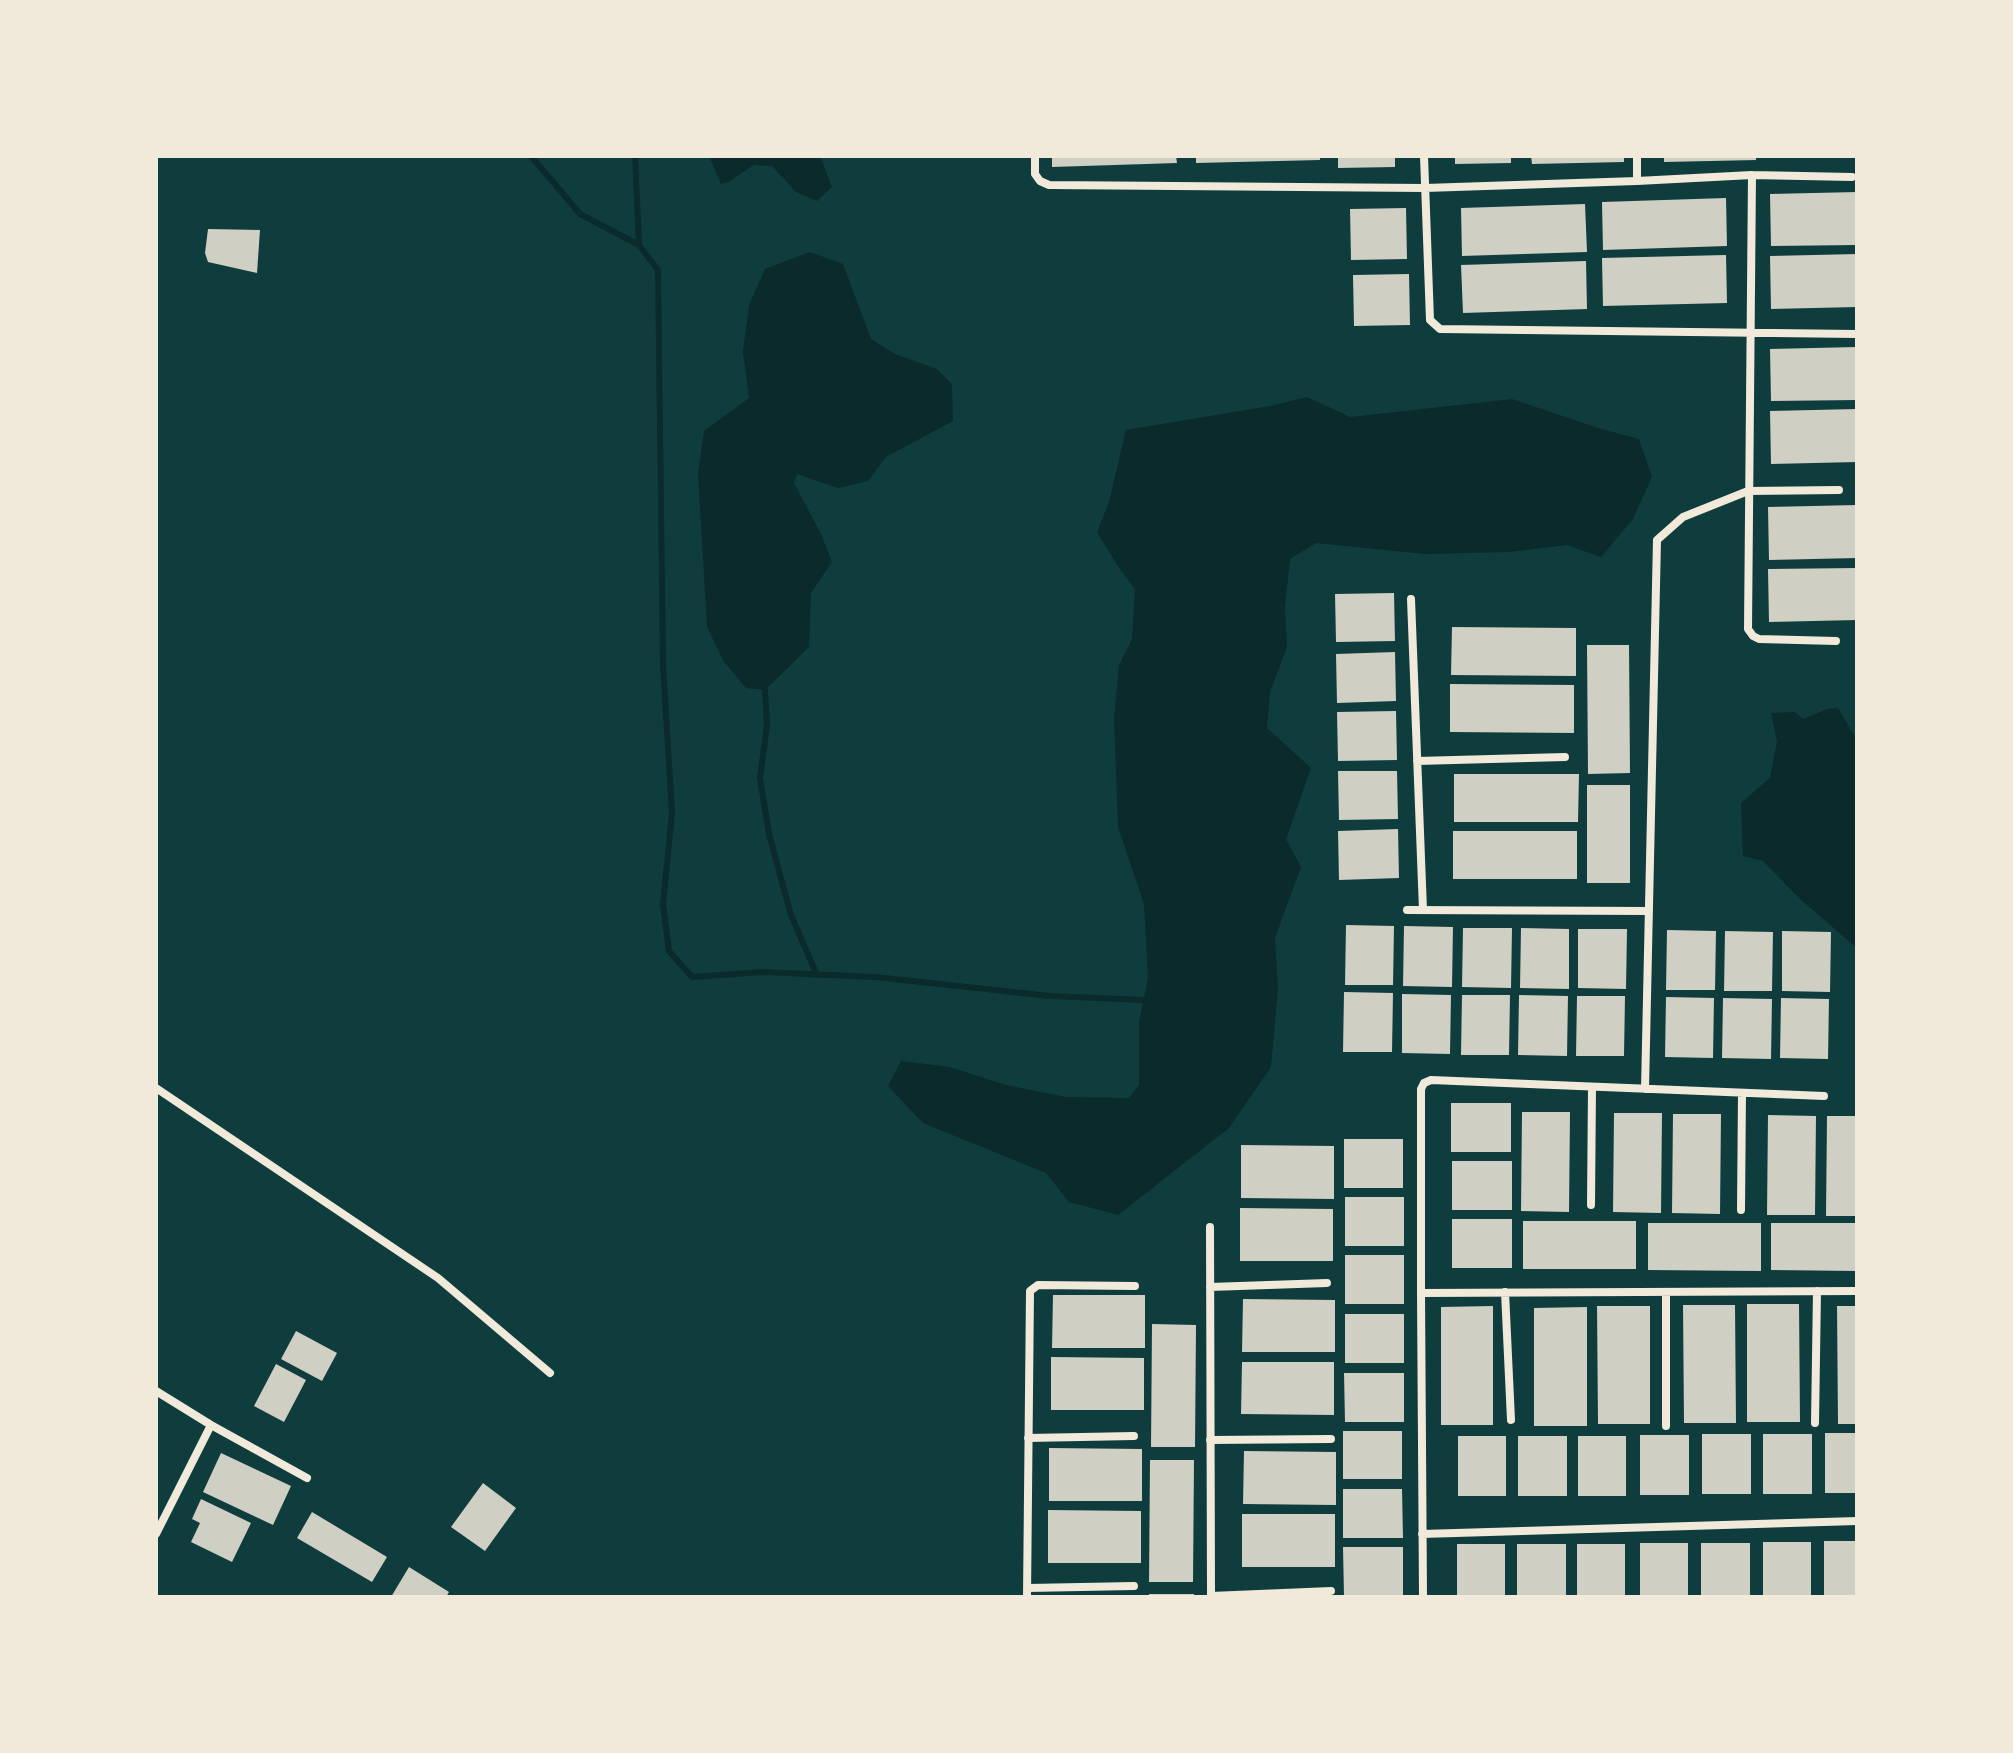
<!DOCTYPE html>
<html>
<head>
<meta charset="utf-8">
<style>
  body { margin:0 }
  #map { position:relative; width:2013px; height:1753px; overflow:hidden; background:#0f3d3e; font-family:"IBM Plex Sans",sans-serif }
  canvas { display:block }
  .frame { position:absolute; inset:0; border:158px solid #f1e9da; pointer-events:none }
</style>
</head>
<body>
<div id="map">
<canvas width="2013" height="1753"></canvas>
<div class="frame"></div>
</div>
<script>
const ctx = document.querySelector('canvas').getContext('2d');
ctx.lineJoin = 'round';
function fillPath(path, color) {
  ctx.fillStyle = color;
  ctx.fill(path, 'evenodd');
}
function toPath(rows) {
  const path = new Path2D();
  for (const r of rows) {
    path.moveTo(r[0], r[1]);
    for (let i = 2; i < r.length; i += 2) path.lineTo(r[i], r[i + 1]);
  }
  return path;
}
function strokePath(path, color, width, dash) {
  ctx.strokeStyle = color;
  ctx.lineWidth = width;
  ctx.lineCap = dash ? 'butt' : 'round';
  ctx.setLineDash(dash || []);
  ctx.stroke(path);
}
const water = toPath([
  [709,156,820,156,832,187,817,201,796,192,772,166,754,165,730,181,721,184],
  [810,252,843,264,871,339,895,354,937,369,952,384,953,421,886,457,868,481,838,488,797,474,794,483,821,534,832,562,811,593,809,647,765,690,746,688,724,662,707,627,698,474,704,431,749,398,743,352,749,305,765,269],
  [1307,397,1350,417,1512,399,1598,428,1639,439,1652,477,1633,519,1601,557,1567,545,1509,552,1425,554,1316,543,1290,559,1285,607,1287,647,1270,692,1267,728,1311,768,1286,839,1301,867,1275,938,1278,989,1271,1067,1229,1128,1118,1215,1069,1202,1046,1173,923,1123,888,1086,901,1061,950,1067,1006,1085,1066,1097,1129,1098,1139,1085,1139,1022,1148,978,1144,904,1118,827,1114,719,1119,665,1132,639,1135,589,1119,568,1097,532,1109,502,1126,430,1270,406],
  [1838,708,1857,740,1857,948,1800,899,1763,861,1743,856,1741,803,1770,778,1777,741,1771,713,1795,712,1803,719,1827,709]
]);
const stream = toPath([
  [531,156,580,214,639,245,658,270,663,664,672,813,663,904,669,951,692,977,763,972,875,977,1050,996,1144,1000],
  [635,156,639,244],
  [765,690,767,725,760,778,769,834,791,915,817,975]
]);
const building = toPath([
  [1052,156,1176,156,1177,163,1052,167],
  [1196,156,1320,156,1320,160,1196,163],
  [1338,156,1395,156,1395,167,1338,168],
  [1455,156,1511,156,1511,163,1455,164],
  [1531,156,1624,156,1624,162,1532,164],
  [1664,156,1756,156,1756,160,1664,162],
  [1857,192,1857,245,1771,246,1770,194],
  [1726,198,1727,246,1603,250,1602,202],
  [1585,204,1587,252,1462,256,1461,208],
  [1406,208,1407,259,1351,260,1350,209],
  [208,229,260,230,257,273,208,262,205,253],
  [1857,254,1857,307,1771,309,1770,256],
  [1726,255,1727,303,1603,306,1602,258],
  [1586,261,1587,309,1463,313,1461,265],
  [1409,274,1410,325,1354,326,1353,275],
  [1857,347,1857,400,1771,401,1770,349],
  [1857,409,1857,462,1771,464,1770,411],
  [1857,505,1857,558,1769,560,1768,507],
  [1857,568,1857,620,1769,622,1768,569],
  [1394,593,1395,641,1336,642,1335,594],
  [1452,627,1576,628,1576,676,1451,675],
  [1587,645,1629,645,1630,773,1588,774],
  [1395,652,1396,701,1337,703,1336,654],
  [1450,684,1574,685,1574,733,1450,732],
  [1396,711,1397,760,1338,761,1337,712],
  [1338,771,1397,771,1398,819,1339,820],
  [1454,774,1579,774,1578,822,1454,822],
  [1587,785,1630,785,1630,883,1587,883],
  [1398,829,1399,878,1339,880,1338,831],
  [1453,831,1577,831,1577,879,1453,879],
  [1346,925,1394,926,1393,985,1345,985],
  [1404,926,1453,927,1452,987,1403,986],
  [1463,928,1512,928,1511,988,1462,987],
  [1521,928,1569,929,1569,989,1520,988],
  [1578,929,1627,929,1626,989,1578,988],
  [1667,930,1716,931,1715,990,1666,990],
  [1725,931,1773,932,1772,991,1724,991],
  [1782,931,1831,932,1830,992,1782,991],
  [1344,992,1393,993,1392,1052,1343,1052],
  [1402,994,1451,995,1450,1054,1402,1053],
  [1462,995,1510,995,1509,1055,1461,1055],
  [1519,995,1568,996,1567,1056,1518,1055],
  [1577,996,1625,996,1624,1056,1576,1056],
  [1666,997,1714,998,1713,1058,1665,1057],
  [1723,998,1772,999,1771,1059,1722,1058],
  [1781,998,1829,999,1828,1059,1780,1058],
  [1451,1103,1511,1103,1511,1152,1451,1152],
  [1522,1112,1570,1112,1569,1212,1521,1211],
  [1614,1113,1662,1113,1661,1213,1613,1212],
  [1673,1114,1721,1114,1720,1214,1672,1213],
  [1768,1115,1816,1116,1815,1215,1767,1215],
  [1827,1116,1857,1116,1857,1216,1826,1216],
  [1344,1139,1403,1139,1403,1188,1344,1188],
  [1241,1145,1334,1146,1334,1199,1241,1198],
  [1452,1161,1512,1161,1512,1210,1452,1210],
  [1345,1197,1404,1197,1404,1246,1345,1246],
  [1240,1208,1333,1209,1333,1261,1240,1261],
  [1452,1219,1512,1219,1512,1268,1452,1268],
  [1523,1221,1636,1221,1636,1269,1523,1269],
  [1648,1223,1761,1223,1761,1271,1648,1270],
  [1771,1223,1857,1223,1857,1271,1771,1270],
  [1345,1255,1404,1255,1404,1304,1345,1304],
  [1053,1295,1145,1295,1145,1348,1052,1348],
  [1243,1299,1335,1300,1335,1352,1242,1352],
  [1747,1304,1799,1304,1800,1422,1747,1422],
  [1683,1305,1735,1305,1736,1423,1684,1423],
  [1493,1306,1493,1425,1441,1425,1441,1307],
  [1597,1306,1650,1306,1650,1424,1598,1424],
  [1837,1306,1857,1306,1857,1424,1838,1424],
  [1587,1307,1587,1426,1534,1426,1534,1308],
  [1345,1314,1404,1314,1404,1363,1345,1363],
  [1152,1324,1196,1325,1195,1447,1151,1447],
  [296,1331,337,1353,322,1381,281,1359],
  [1051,1357,1144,1358,1144,1410,1051,1410],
  [1242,1362,1334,1362,1334,1415,1241,1414],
  [276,1364,306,1380,284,1422,254,1406],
  [1344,1373,1404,1373,1404,1422,1345,1422],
  [1343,1431,1402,1431,1402,1479,1343,1479],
  [1825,1433,1857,1433,1857,1493,1825,1493],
  [1702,1434,1751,1434,1751,1494,1702,1494],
  [1763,1434,1812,1434,1812,1494,1763,1494],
  [1640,1435,1689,1435,1689,1495,1640,1495],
  [1458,1436,1506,1436,1506,1496,1458,1496],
  [1518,1436,1567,1436,1567,1496,1518,1496],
  [1578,1436,1626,1436,1626,1496,1578,1496],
  [1049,1448,1142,1449,1142,1501,1049,1501],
  [1244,1451,1336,1452,1336,1505,1243,1504],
  [221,1453,291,1486,273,1525,203,1492],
  [1150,1460,1194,1460,1193,1582,1149,1582],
  [483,1483,516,1508,485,1551,451,1527],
  [1343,1489,1402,1489,1403,1538,1343,1538],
  [201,1499,251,1523,232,1562,191,1542,200,1523,192,1519],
  [1048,1510,1141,1511,1141,1563,1048,1563],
  [312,1512,387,1557,372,1582,297,1538],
  [1242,1514,1335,1514,1335,1567,1242,1567],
  [1824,1541,1857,1541,1857,1597,1824,1597],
  [1763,1542,1811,1542,1811,1597,1763,1597],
  [1640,1543,1688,1543,1688,1597,1640,1597],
  [1701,1543,1750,1543,1750,1597,1701,1597],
  [1457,1544,1505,1544,1505,1597,1457,1597],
  [1517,1544,1566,1544,1566,1597,1517,1597],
  [1577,1544,1625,1544,1625,1597,1577,1597],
  [1343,1547,1403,1547,1403,1596,1344,1596],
  [409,1567,449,1592,446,1597,391,1597],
  [1149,1594,1194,1594,1194,1597,1149,1597]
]);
const minor = toPath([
  [1035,156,1035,174,1040,181,1049,185,1425,188,1637,181],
  [1424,156,1430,320,1440,329,1857,334],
  [1637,156,1637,181,1752,175,1748,629,1753,636,1759,639,1836,641],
  [1752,175,1852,177],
  [1411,599,1423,910],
  [1417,761,1565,757],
  [1407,910,1648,911],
  [156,1088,438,1278,550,1373],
  [1645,1089,1657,540,1683,517,1748,491,1839,490],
  [1591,1205,1592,1087],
  [1741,1210,1742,1093],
  [1210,1227,1211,1597],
  [1210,1287,1327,1283],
  [1505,1292,1511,1420],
  [1666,1292,1666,1426],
  [1421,1293,1857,1291],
  [156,1391,211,1425,307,1478],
  [1815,1423,1817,1291],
  [1028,1438,1134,1436],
  [1210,1440,1331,1439],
  [156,1534,211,1425],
  [1422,1534,1857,1521],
  [1028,1588,1134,1586],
  [1211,1596,1331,1591],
  [1027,1597,1030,1291,1038,1285,1135,1286],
  [1423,1597,1421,1293,1421,1089,1424,1083,1431,1080,1824,1096]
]);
fillPath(water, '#0a2a2b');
strokePath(stream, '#0a2a2b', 6);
fillPath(building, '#cfcfc3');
strokePath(minor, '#f1e9da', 8);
</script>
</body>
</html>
